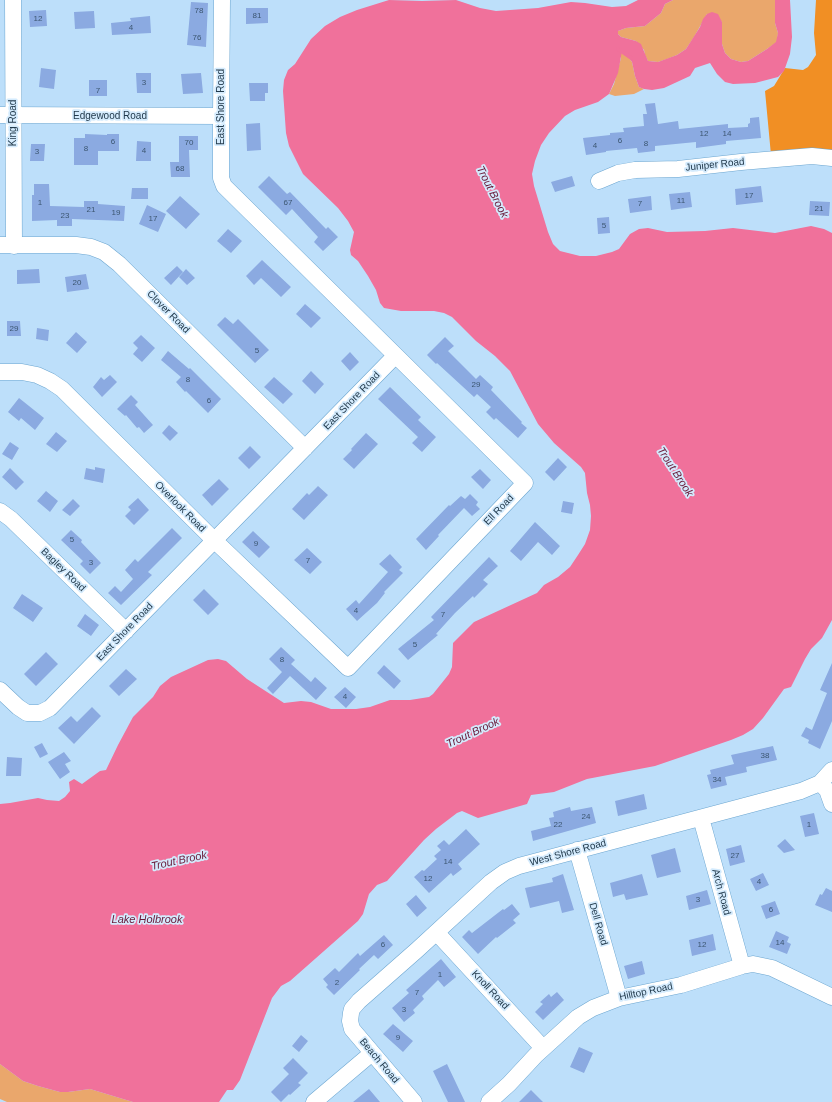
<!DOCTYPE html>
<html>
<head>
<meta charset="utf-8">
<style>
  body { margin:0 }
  canvas { display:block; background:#bddffa }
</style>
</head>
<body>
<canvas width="832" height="1102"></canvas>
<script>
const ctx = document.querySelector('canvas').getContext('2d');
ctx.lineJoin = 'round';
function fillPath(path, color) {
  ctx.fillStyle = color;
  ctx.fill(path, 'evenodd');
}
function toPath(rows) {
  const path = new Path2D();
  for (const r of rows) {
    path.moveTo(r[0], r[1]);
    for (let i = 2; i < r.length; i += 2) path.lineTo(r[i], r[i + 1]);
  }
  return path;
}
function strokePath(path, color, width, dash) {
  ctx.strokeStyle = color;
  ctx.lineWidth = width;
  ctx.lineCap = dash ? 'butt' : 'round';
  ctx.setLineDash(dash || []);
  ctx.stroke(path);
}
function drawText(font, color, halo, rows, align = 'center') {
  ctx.font = font + ' Helvetica,sans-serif';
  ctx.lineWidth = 3.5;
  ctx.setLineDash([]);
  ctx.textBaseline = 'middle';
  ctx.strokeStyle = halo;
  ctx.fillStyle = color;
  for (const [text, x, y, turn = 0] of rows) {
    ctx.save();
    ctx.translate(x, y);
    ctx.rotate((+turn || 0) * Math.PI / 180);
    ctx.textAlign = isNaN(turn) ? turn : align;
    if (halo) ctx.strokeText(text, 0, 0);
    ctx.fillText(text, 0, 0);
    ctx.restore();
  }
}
const green = toPath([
  [673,0,775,0,775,23,778,33,777,42,767,49,748,61,741,62,731,59,725,53,722,44,722,22,707,14,694,37,686,49,677,55,667,59,658,62,648,61,645,55,644,50,636,41,621,37,618,34,618,31,626,28,645,26,661,13,665,4],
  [621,51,626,54,632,62,635,76,639,87,644,89,634,94,615,96,609,94,614,84,621,58],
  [0,1064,23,1081,38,1086,60,1092,68,1092,90,1089,133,1102,7,1102,0,1099]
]);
const forest = toPath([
  [816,0,832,0,832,154,771,155,765,91,774,86,785,68,803,70,808,67,816,55,814,33]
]);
const water = toPath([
  [389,0,422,1,456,0,480,8,496,11,538,8,571,2,585,3,612,7,626,6,638,0,673,0,665,4,661,13,645,26,626,28,618,31,618,34,621,37,636,41,641,44,648,61,658,62,677,55,686,49,700,27,703,19,707,14,712,12,718,14,722,22,722,44,725,53,731,59,741,62,748,61,767,49,776,42,778,33,775,23,775,0,790,0,792,37,790,54,784,71,778,77,755,83,733,84,725,82,717,74,710,63,695,68,690,76,664,88,652,90,644,89,639,87,635,76,632,62,626,54,622,51,618,73,609,94,598,102,575,110,565,116,549,133,541,145,535,161,532,174,534,186,548,232,553,244,560,251,580,256,596,256,612,252,619,249,630,234,639,229,648,228,667,232,705,231,733,228,775,233,811,226,824,229,832,233,832,620,822,638,811,649,805,659,791,687,784,689,763,718,753,729,743,735,731,740,655,766,587,779,554,792,531,795,527,804,478,818,462,811,457,813,436,829,424,840,387,881,377,885,369,894,363,914,358,921,290,981,281,986,272,998,240,1080,233,1090,227,1090,219,1102,133,1102,90,1089,68,1092,60,1092,38,1086,23,1081,0,1064,0,804,10,803,38,798,47,800,59,801,65,797,70,791,69,782,74,779,82,784,100,771,106,770,118,745,133,717,153,697,160,686,171,677,208,660,218,659,226,661,247,679,284,703,301,701,311,702,331,709,356,709,370,707,390,700,410,700,429,697,433,694,449,674,452,667,453,643,474,622,537,593,544,585,558,577,570,567,578,555,585,544,590,530,591,516,590,505,587,493,585,473,581,467,554,443,538,424,510,371,495,356,476,341,452,317,444,313,434,311,401,311,384,308,380,303,376,290,368,276,358,261,351,255,350,250,354,232,348,221,338,208,303,174,289,146,286,133,283,91,284,80,288,70,295,64,311,39,325,26,340,17,357,10]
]);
const stream = toPath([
  [618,49,631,58]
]);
const building = toPath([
  [191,2,208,3,206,47,187,45],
  [246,8,268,8,268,23,246,24],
  [46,10,47,26,30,27,29,11],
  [94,11,95,28,75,29,74,12],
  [150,16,151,33,112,35,111,23,131,21,130,18],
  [41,68,56,70,54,89,39,87],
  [136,73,151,73,151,93,137,93],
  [201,73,203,93,183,94,181,74],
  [89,80,107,80,107,96,89,96],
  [249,83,268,83,268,93,265,93,265,101,250,101],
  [655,103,658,124,678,121,679,129,728,124,728,128,748,127,748,124,750,123,750,118,759,117,761,138,726,141,726,144,696,148,696,142,655,146,655,151,638,153,637,148,606,151,606,152,586,155,583,138,610,135,610,133,624,132,623,128,644,126,643,114,647,114,645,104],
  [260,123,261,150,247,151,246,124],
  [85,134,107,135,107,134,119,134,119,151,98,151,98,165,74,165,74,138,85,138],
  [179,136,198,136,198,150,189,150,190,177,171,177,170,162,179,162],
  [137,141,151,142,151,161,136,161],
  [31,144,45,144,44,161,30,161],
  [269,176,287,194,290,192,326,229,328,227,338,237,323,251,314,242,318,237,292,209,286,215,258,187],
  [572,176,575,186,555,192,551,182],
  [34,184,49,184,50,206,84,207,84,201,98,201,98,204,125,206,124,221,72,219,72,226,57,226,57,220,32,221,32,195,34,195],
  [761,186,763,202,736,205,735,189],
  [132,188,148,188,148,199,131,199],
  [690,192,692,207,671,210,669,194],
  [180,196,200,214,186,229,166,211],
  [651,196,652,210,630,213,628,199],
  [810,201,830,202,829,216,809,215],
  [147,205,166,214,158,232,139,224],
  [609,217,610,233,598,234,597,218],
  [228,229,242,241,231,253,217,241],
  [262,260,291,287,281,297,261,278,254,285,246,276],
  [177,266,183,272,171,285,164,278],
  [39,269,40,283,17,284,17,270],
  [186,269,195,278,187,285,179,277],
  [86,274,89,289,67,292,65,277],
  [305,304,321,318,311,328,296,314],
  [225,317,233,324,238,319,269,350,255,363,217,325],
  [7,321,20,321,21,336,7,336],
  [37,328,49,330,48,341,36,339],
  [76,332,87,342,77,353,66,343],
  [141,335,155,348,142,362,133,354,138,348,133,343],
  [445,337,454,346,448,351,476,379,480,375,493,387,491,390,522,422,521,423,527,428,518,438,496,418,494,420,486,412,491,407,477,394,474,397,437,363,436,364,427,355],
  [168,351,189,369,190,368,221,399,208,413,186,391,185,392,176,382,181,377,161,360],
  [350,352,359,362,350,371,341,361],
  [311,371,324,384,315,394,302,381],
  [110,375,117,382,102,397,93,387,101,377,104,380],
  [274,377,293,394,283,404,264,387],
  [390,387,421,417,418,420,436,437,422,452,412,443,418,437,378,399],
  [131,395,138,402,135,405,153,425,144,433,139,427,137,428,126,415,125,416,117,409],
  [19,398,44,418,35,430,21,418,19,421,8,412],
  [169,425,178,433,170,441,162,433],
  [56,432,67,441,57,452,46,444],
  [366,433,378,444,354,469,343,459,352,450,351,449],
  [10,442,19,448,12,460,2,454],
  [250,446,261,457,249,469,238,458],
  [558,458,567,467,554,481,545,472],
  [95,467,105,469,103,483,84,479,86,468,95,470],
  [10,468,24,482,16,490,2,477],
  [480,469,491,480,483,489,471,477],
  [219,479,229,489,212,506,202,495],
  [318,486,328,495,304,520,292,509,307,493,309,495],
  [46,491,58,501,50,512,37,501],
  [470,494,478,502,476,505,480,509,472,516,464,508,438,535,439,536,426,550,416,539,449,505,450,506,461,496,465,499],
  [138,498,149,510,134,525,125,516,131,510,128,507],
  [73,499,80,506,70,516,62,510],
  [563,501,574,503,572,514,561,512],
  [535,522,560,546,552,555,538,542,521,561,510,551],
  [172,528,182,538,148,572,152,575,121,605,108,593,115,586,121,592,133,579,125,570,135,559,138,562],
  [71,530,82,540,81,542,101,563,90,574,80,564,83,561,61,540],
  [253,531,270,547,259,558,242,542],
  [307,548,322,562,310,574,294,560],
  [390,554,402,567,399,570,403,573,384,592,385,593,377,603,357,621,346,609,356,600,359,604,388,572,379,564],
  [489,557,498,566,483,580,488,584,474,598,473,596,455,613,436,634,438,635,408,660,398,649,434,620,431,617],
  [204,589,219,604,208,615,193,600],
  [22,594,43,608,33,622,13,608],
  [85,614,99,625,91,636,77,626],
  [281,647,295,660,291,664,311,682,315,677,327,688,316,700,290,676,273,694,267,688,282,672,269,659],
  [46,652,58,664,36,686,24,674],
  [832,663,832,721,820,749,808,743,809,740,801,736,806,727,812,730,827,693,820,690],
  [384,665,401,681,394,689,377,673],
  [126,669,137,679,119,696,109,686],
  [345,687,356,697,346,708,334,697],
  [92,707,101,716,74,744,58,728,71,716,77,722],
  [42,743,48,754,40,758,34,747],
  [773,746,777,760,746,767,747,772,725,777,727,785,711,789,707,775,711,774,710,770,734,764,731,755],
  [64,752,71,761,65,764,70,772,60,779,48,762],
  [7,757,22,758,21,776,6,776],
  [644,794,647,809,618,816,615,801],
  [570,807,571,811,592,807,596,823,533,841,531,831,551,826,549,818,554,817,553,812],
  [814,813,819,834,805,837,800,816],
  [466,829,480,844,458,864,462,869,453,876,451,873,429,893,414,877,422,870,424,871,437,859,434,856,441,850,437,846,444,840,449,845],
  [785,839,795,850,784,853,777,846],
  [741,845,745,862,730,866,726,849],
  [675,848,681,872,657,878,651,855],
  [763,873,769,885,756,891,750,879],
  [563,874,574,910,562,913,559,901,530,908,525,888,553,882,552,878],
  [642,874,648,895,626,900,624,894,613,897,610,883],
  [826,888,832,891,832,912,815,905,820,894,822,895],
  [707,890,711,904,689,910,686,896],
  [416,895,427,908,417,917,406,904],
  [775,901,780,914,766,919,761,906],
  [512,904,520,914,513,920,516,923,497,938,496,937,478,954,462,937,469,930,472,933,503,909,504,910],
  [776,931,789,937,787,942,791,944,787,954,769,947],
  [713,934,716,950,692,956,689,940],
  [384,935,393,945,378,959,374,955,359,969,360,970,334,995,326,987,328,985,323,979,335,968,339,972,358,953,360,956],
  [441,959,456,977,444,987,438,980,422,996,424,999,413,1010,415,1013,404,1022,392,1008,409,993,406,990],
  [642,961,645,974,628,979,624,966],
  [557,992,564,1000,543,1020,535,1012,543,1004,540,1002,549,994,551,997],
  [393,1024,413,1041,403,1052,383,1034],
  [301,1035,308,1041,299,1052,292,1046],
  [579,1047,593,1053,584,1073,570,1067],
  [293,1058,308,1073,298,1083,301,1085,290,1095,289,1094,281,1102,271,1092,289,1074,283,1068],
  [447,1064,465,1102,448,1102,433,1071],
  [369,1089,380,1102,353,1102],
  [531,1090,543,1102,519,1102]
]);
const minor = toPath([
  [13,0,14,246],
  [0,115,221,116],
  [599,181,618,173,635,170,678,169,741,162,812,156,832,158],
  [0,245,76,245,91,247,104,252,119,264,305,448],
  [0,372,22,372,37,375,50,381,62,389,215,541,348,668,525,483,224,186,221,178,221,116,222,0],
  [0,511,11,519,126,631],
  [0,690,18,707,27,713,40,713,50,708,395,356],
  [820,783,827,790,832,804],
  [701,818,742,966],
  [577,850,619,998],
  [437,933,543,1048],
  [314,1102,372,1053],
  [414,1102,352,1029,350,1021,351,1013,352,1009,359,1001,417,950,491,882,505,872,519,866,801,791,820,783,832,770],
  [489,1102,509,1084,536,1055,578,1017,593,1008,619,998,681,985,742,966,753,964,772,968,832,997]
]);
const numberNames = [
  ["78",199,11],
  ["81",257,16],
  ["12",38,19],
  ["4",131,28],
  ["76",197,38],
  ["3",144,83],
  ["7",98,91],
  ["12",704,134],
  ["14",727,134],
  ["6",620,141],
  ["6",113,142],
  ["70",189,143],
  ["8",646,144],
  ["4",595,146],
  ["8",86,149],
  ["4",144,151],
  ["3",37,152],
  ["68",180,169],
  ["17",749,196],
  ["11",681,201],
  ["1",40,203],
  ["67",288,203],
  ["7",640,204],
  ["21",819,209],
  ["21",91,210],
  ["19",116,213],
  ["23",65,216],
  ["17",153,219],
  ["5",604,226],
  ["20",77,283],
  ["29",14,329],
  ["5",257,351],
  ["8",188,380],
  ["29",476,385],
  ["6",209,401],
  ["5",72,540],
  ["9",256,544],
  ["7",308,561],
  ["3",91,563],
  ["4",356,611],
  ["7",443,615],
  ["5",415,645],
  ["8",282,660],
  ["4",345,697],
  ["38",765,756],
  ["34",717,780],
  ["24",586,817],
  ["22",558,825],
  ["1",809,825],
  ["27",735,856],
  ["14",448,862],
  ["12",428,879],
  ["4",759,882],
  ["3",698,900],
  ["6",771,910],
  ["14",780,943],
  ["6",383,945],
  ["12",702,945],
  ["1",440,975],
  ["2",337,983],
  ["7",417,993],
  ["3",404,1010],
  ["9",398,1038]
];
const streetNames = [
  ["East Shore Road",221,107,-90],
  ["Edgewood Road",110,116],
  ["King Road",13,123,-90],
  ["Juniper Road",715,165,-6],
  ["Clover Road",168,312,45],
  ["East Shore Road",352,401,-46],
  ["Overlook Road",180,507,45],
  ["Ell Road",499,510,-46],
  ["Bagley Road",63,570,44],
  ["East Shore Road",125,632,-46],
  ["West Shore Road",568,853,-15],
  ["Arch Road",721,892,75],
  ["Dell Road",598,924,74],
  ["Knoll Road",490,990,47],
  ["Hilltop Road",646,992,-12],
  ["Beach Road",379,1061,50]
];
const waterNames = [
  ["Trout Brook",492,192,63],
  ["Trout Brook",675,472,57],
  ["Trout Brook",473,733,-25],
  ["Trout Brook",179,861,-12],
  ["Lake Holbrook",147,920]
];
fillPath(green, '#eaa76c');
fillPath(forest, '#f18f24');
fillPath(water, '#f0719b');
strokePath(stream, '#f0719b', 3.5);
fillPath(building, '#8baae1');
strokePath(minor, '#6ca6d0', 17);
strokePath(minor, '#fff', 16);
drawText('8px', '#3c5671', null, numberNames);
drawText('10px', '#223a4c', '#d4ebfd', streetNames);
drawText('italic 11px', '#691a39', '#d4ebfd', waterNames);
</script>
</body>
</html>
